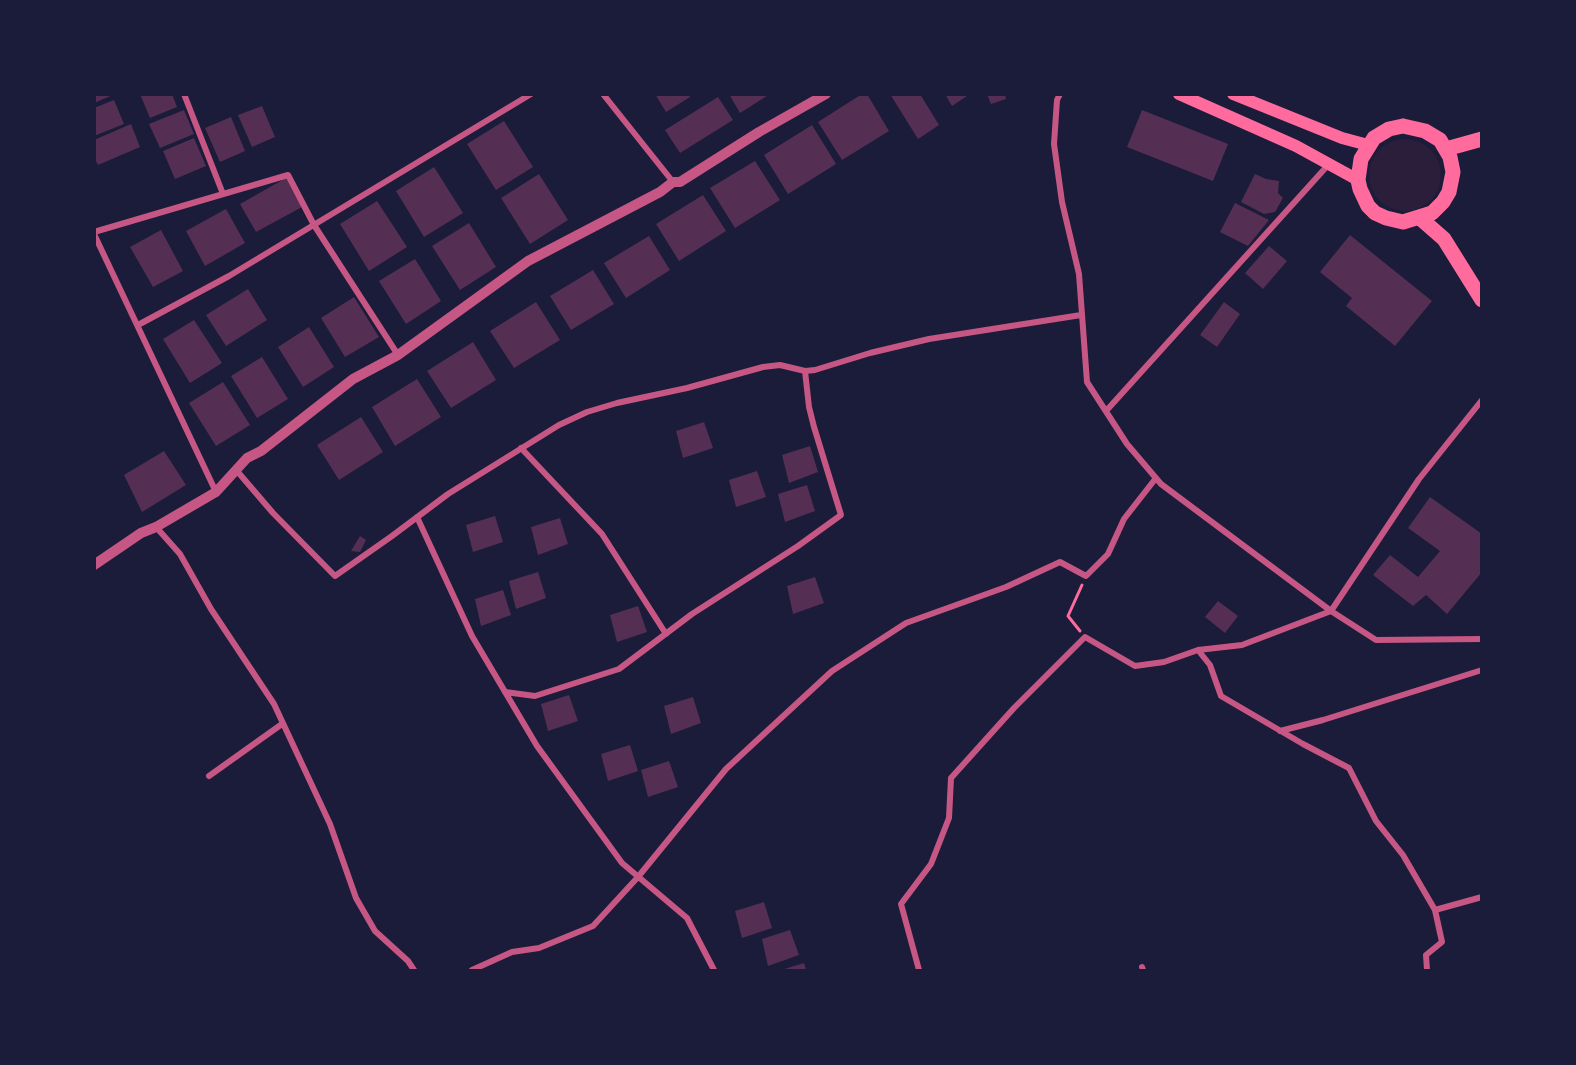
<!DOCTYPE html>
<html>
<head>
<meta charset="utf-8">
<style>
  body { margin:0 }
  #map { position:relative; width:1576px; height:1065px; overflow:hidden; background:#1b1b3a; font-family:"Space Grotesk",sans-serif }
  canvas { display:block }
  .frame { position:absolute; inset:0; border:96px solid #1b1b3a; pointer-events:none }
</style>
</head>
<body>
<div id="map">
<canvas width="1576" height="1065"></canvas>
<div class="frame"></div>
</div>
<script>
const ctx = document.querySelector('canvas').getContext('2d');
ctx.lineJoin = 'round';
function fillPath(path, color) {
  ctx.fillStyle = color;
  ctx.fill(path, 'evenodd');
}
function toPath(rows) {
  const path = new Path2D();
  for (const r of rows) {
    if (r.length === 3) {
      path.moveTo(r[0] + r[2], r[1]);
      path.arc(r[0], r[1], r[2], 0, 2 * Math.PI);
      continue;
    }
    path.moveTo(r[0], r[1]);
    for (let i = 2; i < r.length; i += 2) path.lineTo(r[i], r[i + 1]);
  }
  return path;
}
function strokePath(path, color, width, dash) {
  ctx.strokeStyle = color;
  ctx.lineWidth = width;
  ctx.lineCap = dash ? 'butt' : 'round';
  ctx.setLineDash(dash || []);
  ctx.stroke(path);
}
const green = toPath([
  [1405,175,36]
]);
const building = toPath([
  [94,94,115,94,94,103],
  [140,94,172,94,177,107,150,118],
  [655,94,688,94,690,97,666,112],
  [729,94,770,94,740,113],
  [862,94,867,94,889,131,842,160,818,122],
  [890,94,920,94,939,125,918,139],
  [945,94,970,94,952,106],
  [987,94,1005,94,1006,99,991,104],
  [718,97,733,120,680,153,665,130],
  [114,100,124,124,94,136,94,108],
  [262,106,275,137,252,147,238,115],
  [184,110,194,134,160,148,149,124],
  [1142,110,1228,144,1213,181,1127,147],
  [231,117,245,151,220,162,205,128],
  [504,121,533,167,496,190,467,144],
  [131,124,140,147,98,165,94,157,94,140],
  [812,125,836,164,788,194,764,155],
  [194,138,206,166,175,179,163,151],
  [755,161,780,200,735,228,710,188],
  [434,167,463,213,424,237,396,191],
  [539,174,568,220,530,244,501,198],
  [1255,174,1266,179,1279,181,1278,193,1283,198,1275,212,1264,214,1241,202],
  [286,178,302,207,256,232,240,204],
  [703,195,726,231,679,261,656,224],
  [377,201,407,247,369,271,340,224],
  [1235,203,1269,220,1248,246,1220,232],
  [226,209,245,243,205,266,186,231],
  [469,223,496,267,460,290,432,246],
  [161,230,183,271,153,287,130,247],
  [1350,235,1432,301,1395,346,1346,306,1352,298,1320,272],
  [649,236,670,270,626,298,604,263],
  [1269,246,1287,261,1263,289,1245,273],
  [415,259,441,301,406,324,379,281],
  [593,270,614,304,571,330,550,296],
  [248,289,267,320,226,346,206,315],
  [354,297,379,337,345,357,321,318],
  [536,302,560,340,514,368,490,331],
  [1224,302,1240,314,1217,347,1200,335],
  [194,320,222,363,190,383,163,339],
  [309,327,334,367,303,387,278,347],
  [473,342,496,380,451,408,427,371],
  [262,357,288,399,257,418,231,376],
  [417,379,441,417,395,446,372,407],
  [223,382,250,425,216,446,189,403],
  [361,417,383,452,339,480,317,445],
  [704,422,713,448,683,458,676,431],
  [810,446,818,472,789,483,782,455],
  [164,451,186,485,142,512,124,475],
  [757,471,766,497,736,507,729,480],
  [807,485,815,511,785,522,778,494],
  [1430,497,1482,534,1482,572,1447,614,1426,595,1413,606,1373,575,1390,555,1418,577,1440,551,1408,528],
  [495,516,503,542,473,552,466,525],
  [560,518,568,544,538,555,531,527],
  [360,536,366,540,360,552,351,551],
  [538,572,546,598,516,609,509,581],
  [815,577,824,603,793,614,787,586],
  [503,590,511,615,481,626,475,599],
  [1218,601,1238,616,1225,633,1205,617],
  [638,606,647,632,617,642,610,615],
  [569,695,578,721,548,731,541,704],
  [693,697,701,723,671,734,664,706],
  [630,745,638,771,608,781,601,754],
  [669,761,678,787,648,797,641,770],
  [764,902,772,928,742,938,735,911],
  [790,930,799,955,768,966,762,939],
  [804,963,806,970,781,970]
]);
const path = toPath([
  [1080,631,1068,616,1082,585]
]);
const minor = toPath([
  [184,94,223,194],
  [603,94,673,182],
  [1060,94,1057,100,1054,144,1062,202,1079,274,1087,382,1127,444,1161,484,1331,611,1419,479,1482,400],
  [94,232,288,175,314,225,398,355],
  [94,234,216,492],
  [138,325,229,276,531,94],
  [1106,411,1329,164],
  [521,448,602,534,666,634],
  [237,471,273,513,335,576,392,536,448,494,559,425,587,412,617,403,687,388,763,367,780,365,805,371,815,370,870,353,929,339,1081,315],
  [417,517,472,636,537,746,622,863,687,918,714,970],
  [156,527,180,554,211,609,274,704,330,824,356,898,375,931,408,961,414,970],
  [1198,650,1210,665,1221,696,1303,744,1349,768,1376,821,1403,855,1435,910,1442,942,1426,955,1427,970],
  [505,692,535,696,619,669,692,614,798,546,841,515,814,427,809,407,805,371],
  [1280,731,1323,720,1482,670],
  [209,776,282,724],
  [1435,910,1482,897],
  [1142,967,1143,970],
  [472,970,512,952,539,948,593,926,638,877,726,769,832,671,906,623,1006,587,1060,562,1086,576,1108,554,1124,519,1156,478],
  [919,970,901,904,931,864,949,818,951,778,1014,708,1085,637,1135,666,1164,662,1198,650,1242,645,1331,611,1376,640,1482,639]
]);
const tertiary = toPath([
  [94,565,141,533,156,527,216,492,247,458,261,451,353,379,398,355,528,261,660,192,673,182,680,182,759,132,826,94]
]);
const secondary = toPath([
  [1179,94,1296,146,1358,180],
  [1233,94,1342,138,1368,145]
]);
const primary = toPath([
  [1403,126,1425,131,1440,140,1450,157,1453,172,1449,192,1443,202,1432,213,1403,222,1386,218,1375,213,1368,206,1360,189,1358,180,1361,159,1374,138,1389,129,1403,126],
  [1446,149,1482,139],
  [1420,218,1444,239,1482,300]
]);
fillPath(green, '#2a1e3b');
fillPath(building, '#542f53');
strokePath(path, '#ff6b9d', 3);
strokePath(minor, '#c65784', 6);
strokePath(tertiary, '#c65784', 10);
strokePath(secondary, '#ff6b9d', 12);
strokePath(primary, '#ff6b9d', 15);
</script>
</body>
</html>
